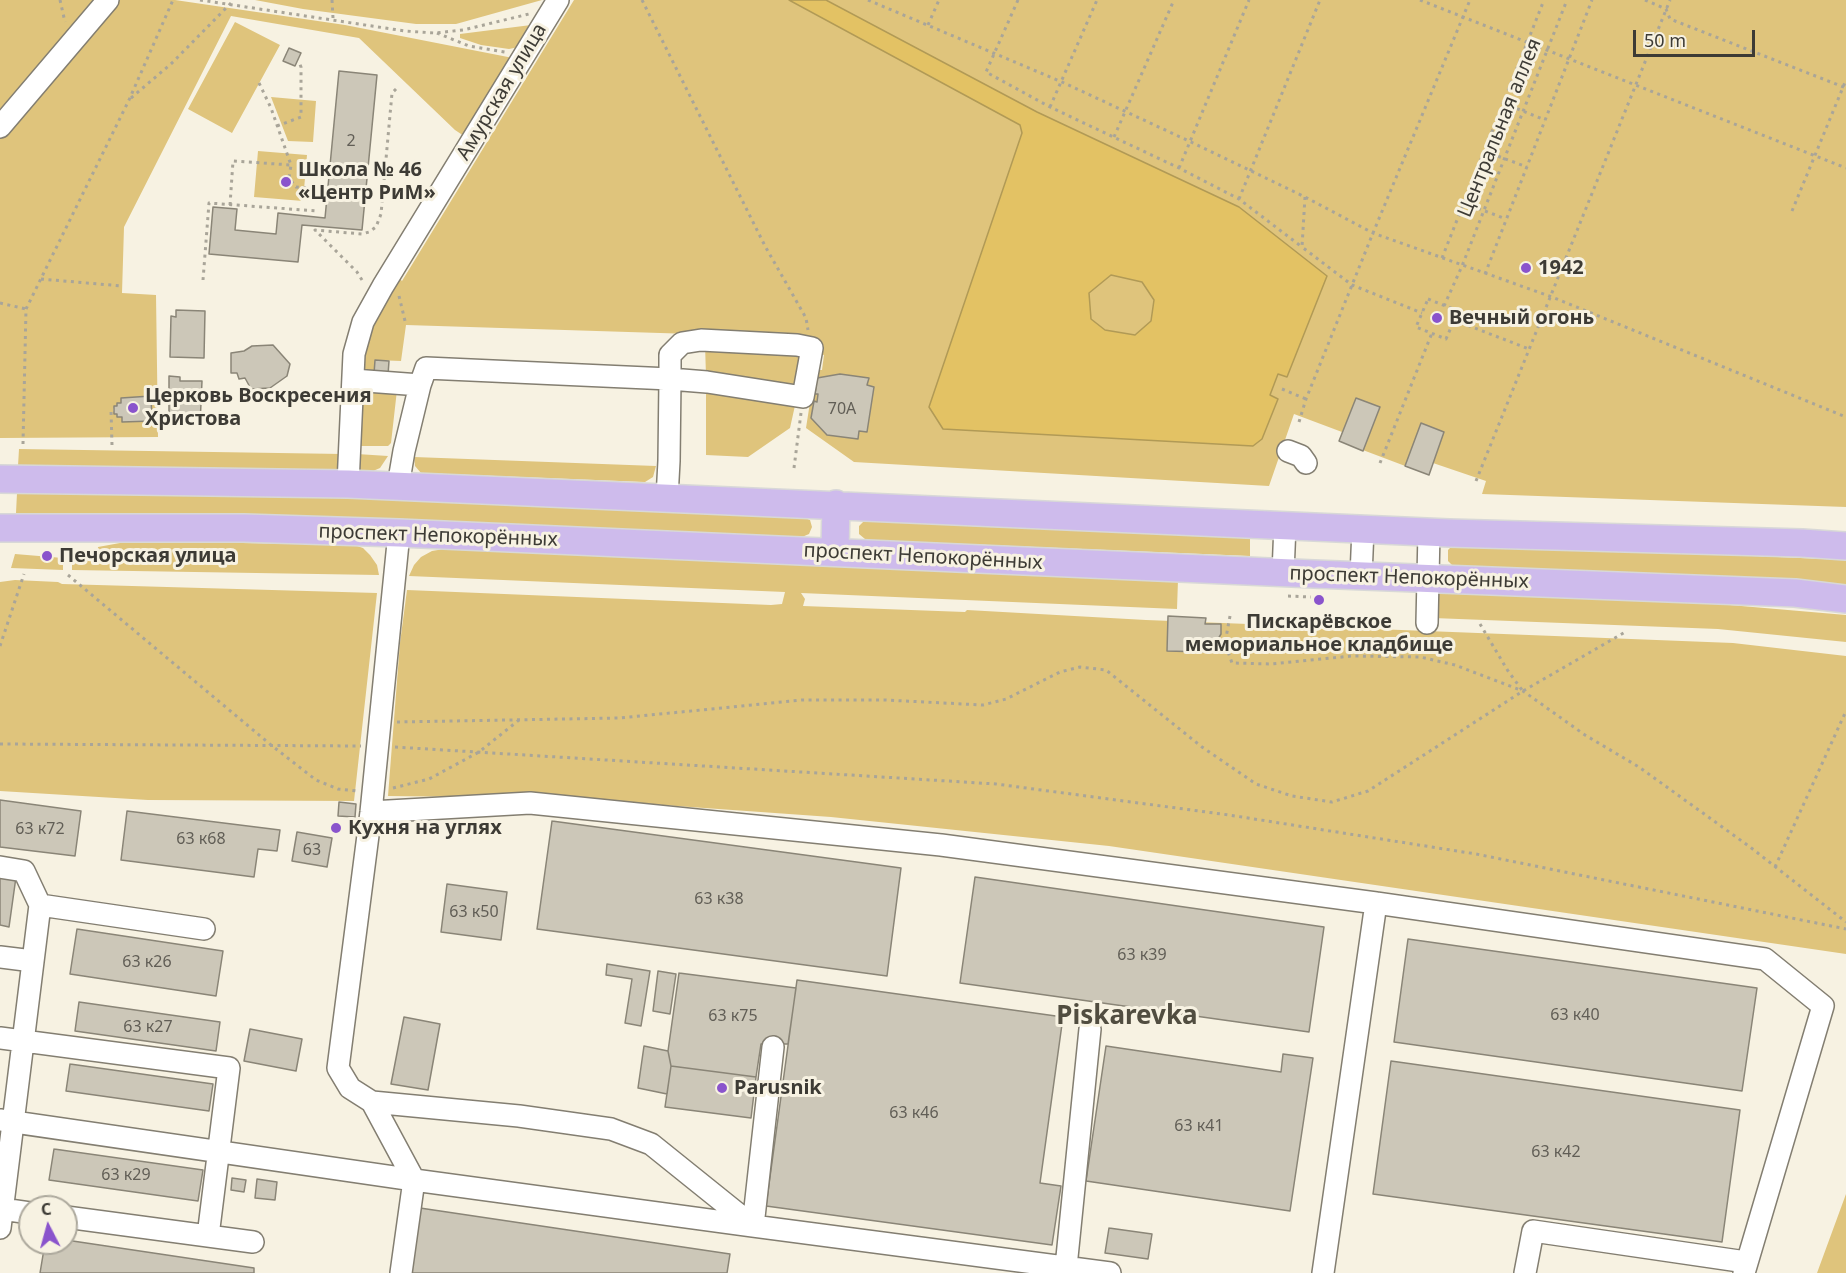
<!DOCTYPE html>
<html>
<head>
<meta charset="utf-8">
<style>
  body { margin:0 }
  #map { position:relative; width:1846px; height:1273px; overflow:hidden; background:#f7f2e2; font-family:"Noto Sans",sans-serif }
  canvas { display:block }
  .north { position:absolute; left:18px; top:1195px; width:60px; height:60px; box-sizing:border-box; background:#f7f2e2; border:2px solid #ada99d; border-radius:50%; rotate:354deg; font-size:16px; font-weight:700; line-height:24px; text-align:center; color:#3d3b35 }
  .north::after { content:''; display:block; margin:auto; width:21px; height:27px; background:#8a54cc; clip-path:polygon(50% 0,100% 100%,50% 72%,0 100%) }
  .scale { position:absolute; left:1633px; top:30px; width:122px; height:27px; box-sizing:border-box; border:3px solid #3d3b35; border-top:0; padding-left:8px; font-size:18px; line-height:21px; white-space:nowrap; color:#3d3b35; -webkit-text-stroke:4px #f7f2e2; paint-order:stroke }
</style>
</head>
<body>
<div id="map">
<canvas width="1846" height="1273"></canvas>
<div class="north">С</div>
<div class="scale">50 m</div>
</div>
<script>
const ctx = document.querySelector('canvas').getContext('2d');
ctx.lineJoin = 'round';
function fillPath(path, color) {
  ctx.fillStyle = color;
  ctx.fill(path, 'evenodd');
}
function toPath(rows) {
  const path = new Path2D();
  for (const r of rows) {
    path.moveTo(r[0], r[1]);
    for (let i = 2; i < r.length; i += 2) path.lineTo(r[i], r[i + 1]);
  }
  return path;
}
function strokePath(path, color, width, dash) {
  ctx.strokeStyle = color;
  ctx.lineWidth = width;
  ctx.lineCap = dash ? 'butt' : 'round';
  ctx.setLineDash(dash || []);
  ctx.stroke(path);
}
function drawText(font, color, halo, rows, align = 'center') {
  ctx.font = font + ' "Noto Sans",sans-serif';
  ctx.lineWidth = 6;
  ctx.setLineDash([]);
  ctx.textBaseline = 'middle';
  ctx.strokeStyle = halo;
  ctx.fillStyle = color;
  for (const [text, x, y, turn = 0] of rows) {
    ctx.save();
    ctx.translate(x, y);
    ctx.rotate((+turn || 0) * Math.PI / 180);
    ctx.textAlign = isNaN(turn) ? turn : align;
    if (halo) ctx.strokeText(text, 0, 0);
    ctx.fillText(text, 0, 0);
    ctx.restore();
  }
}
const green = toPath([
  [0,0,96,0,0,109],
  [120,0,175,0,345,25,513,58,467,138,455,130,359,38,231,16,124,227,122,293,156,295,158,437,0,438,0,137],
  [255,0,542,0,456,24,416,24,303,9],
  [574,0,1846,0,1846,507,1482,494,1486,481,1433,463,1429,475,1339,441,1342,432,1294,414,1269,486,854,462,806,428,815,370,822,370,824,355,817,354,819,338,406,325,401,361,375,360,374,371,360,370,368,325,397,276,402,281],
  [235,22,280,45,232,133,188,109],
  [539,24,524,46,509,49,481,45,460,38,460,34],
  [271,97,316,101,313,142,288,141],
  [258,151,307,155,303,201,254,197],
  [705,344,803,353,800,389,706,376],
  [358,385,397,390,391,443,388,446,357,446],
  [706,388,796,401,790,428,748,457,706,455],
  [19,449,343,454,343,470,18,466],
  [357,454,388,456,380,468,373,471,356,471],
  [414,457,656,466,653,477,645,482,421,473,415,466],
  [17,493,347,498,802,517,810,520,812,527,809,534,802,537,348,518,16,513],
  [865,520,1250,536,1250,556,869,540,865,539,859,534,859,526],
  [131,541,354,545,363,548,370,555,377,565,379,575,72,570,72,557,97,557,98,547],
  [1452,546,1571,548,1846,560,1846,586,1458,567,1452,565,1448,561,1448,550],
  [444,549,1178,580,1177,609,801,593,805,599,803,606,965,612,967,610,1146,620,1733,643,1846,656,1846,954,1109,846,831,817,564,798,388,796,400,643,407,590,771,605,782,604,785,592,409,576,414,565,421,557,432,551],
  [15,554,63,558,63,570,11,568],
  [15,580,58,582,62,584,377,593,354,801,148,800,0,791,0,582],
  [1433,591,1718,604,1846,615,1846,642,1718,629,1433,618],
  [1846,1194,1846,1273,1817,1273]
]);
const water = toPath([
  [789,0,826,0,1037,112,1239,207,1327,276,1287,377,1278,374,1270,395,1278,399,1262,439,1253,446,943,429,929,407,1022,133,1020,125,789,0],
  [1111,275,1142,282,1154,300,1151,321,1135,335,1105,330,1091,319,1089,293,1111,275]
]);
const building = toPath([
  [289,48,301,53,295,66,283,61,289,48],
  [339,71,377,75,362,230,302,225,298,262,209,254,213,207,237,209,235,230,276,234,278,213,325,218,339,71],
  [176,310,205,311,204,358,170,357,171,316,176,317,176,310],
  [273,345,290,364,287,376,270,388,251,389,245,378,239,379,237,373,231,373,231,353,244,351,252,346,273,345],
  [375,360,389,361,388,375,374,374,375,360],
  [840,374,869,378,867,385,874,387,867,432,859,431,858,439,827,435,811,418,814,401,817,402,818,394,815,394,817,378,840,374],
  [169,376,180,377,180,381,202,381,200,425,173,423,173,417,169,417,169,376],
  [151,396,152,421,122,422,122,417,117,417,117,414,114,414,114,406,117,406,117,403,121,403,121,398,151,396],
  [1356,398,1380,407,1363,451,1339,441,1356,398],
  [1421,423,1444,432,1429,475,1405,466,1421,423],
  [1168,616,1206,618,1205,624,1221,624,1221,634,1214,646,1204,646,1204,652,1167,651,1168,616],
  [0,800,81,811,75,856,0,847,0,800],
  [339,802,356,804,355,817,338,816,339,802],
  [127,811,280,830,277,851,258,849,254,877,121,860,127,811],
  [552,821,901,868,887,976,537,929,552,821],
  [297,832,332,838,327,867,292,861,297,832],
  [0,875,16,877,9,927,0,925,0,875],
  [975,877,1324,927,1309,1032,960,983,975,877],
  [447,884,507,892,501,940,441,932,447,884],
  [77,929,223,951,216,996,70,974,77,929],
  [1408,939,1757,988,1742,1091,1394,1042,1408,939],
  [607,964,650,971,641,1026,625,1023,632,979,606,975,607,964],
  [658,971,676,974,670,1014,653,1011,658,971],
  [679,973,796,988,788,1044,761,1044,756,1077,671,1066,668,1051,679,973],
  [797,980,1063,1017,1040,1183,1061,1186,1052,1245,766,1206,797,980],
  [79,1002,220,1022,216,1051,75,1031,79,1002],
  [404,1017,440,1024,428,1090,391,1084,404,1017],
  [250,1029,302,1039,296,1071,244,1061,250,1029],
  [644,1046,668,1051,671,1066,667,1094,638,1088,644,1046],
  [1106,1046,1281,1072,1283,1054,1313,1058,1290,1211,1086,1181,1106,1046],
  [1391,1061,1740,1110,1722,1242,1373,1194,1391,1061],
  [70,1064,213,1084,209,1111,66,1091,70,1064],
  [671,1066,756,1077,751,1118,665,1107,671,1066],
  [54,1149,203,1170,198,1201,49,1180,54,1149],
  [232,1178,246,1180,244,1192,231,1190,232,1178],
  [257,1179,277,1182,275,1200,255,1198,257,1179],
  [420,1208,730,1254,727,1273,411,1273,420,1208],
  [1109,1228,1152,1234,1148,1259,1105,1253,1109,1228],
  [66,1240,254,1268,254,1273,40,1273,45,1243,66,1243,66,1240]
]);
const path = toPath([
  [60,0,65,22],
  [200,0,405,31,435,33,463,30,529,14],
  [332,0,333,18],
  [642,0,765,246,806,318,808,330],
  [868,0,1062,82,1191,142,1305,197,1373,233,1552,297,1846,417],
  [1018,0,986,72,1050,107,1179,168,1239,199,1302,247],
  [1420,0,1846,168],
  [1645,0,1666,9,1670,19,1846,88],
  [928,25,939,0],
  [437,33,469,46,505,52],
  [259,83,271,108,291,165,289,178,296,187,319,189],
  [131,98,172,63,234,0],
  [1503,103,1545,120],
  [1050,107,1097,0],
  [277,126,301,117,301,67,299,62],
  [1114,137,1174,0],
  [1484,151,1527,167],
  [1179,168,1249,0],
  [1305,197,1302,247,1352,285,1422,313],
  [1239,199,1320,0],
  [1464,203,1506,219],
  [230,205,233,161,291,165],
  [1792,211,1846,80],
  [1442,258,1544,0],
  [1485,274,1592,0],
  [41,279,122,286],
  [203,280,209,203,317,211],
  [362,280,357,272,315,230,362,234,369,232,376,227,381,214,392,93,399,86],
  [399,296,406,325],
  [1428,299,1458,311,1446,339,1416,327,1428,299],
  [0,303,26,309],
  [1444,306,1462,266,1567,0],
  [1454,320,1529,349],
  [1282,389,1306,399],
  [1299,422,1306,399,1373,233,1470,0],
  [23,444,26,309,129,100,173,0],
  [112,445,111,410,114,410],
  [1380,463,1432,333],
  [794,468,801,413],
  [1476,481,1670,0],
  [68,575,271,745,316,780,338,789,357,791],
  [1288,596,1311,597],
  [1230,616,1225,643,1232,663,1271,664,1352,656,1420,657,1455,665,1523,691,1585,735,1639,767,1750,847,1846,922],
  [1480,624,1508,671,1522,690],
  [0,646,24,574],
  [397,722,620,718,802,700,885,700,983,705,1006,699,1060,672,1080,667,1106,670,1202,747,1256,784,1292,796,1332,802,1368,791,1523,691,1627,631],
  [0,744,361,746],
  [395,747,996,784,1229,815,1476,854,1846,929],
  [393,788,429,779,479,752,519,720],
  [1775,867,1846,711]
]);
const minor = toPath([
  [0,127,108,0],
  [701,340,797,345,812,348,803,397,707,382,670,379,670,355,682,343,701,340],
  [353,380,420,385],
  [1288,451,1301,456,1306,463],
  [348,484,354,354,363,322,383,286,558,0],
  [398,486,404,451,420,385,426,368,670,379,669,461,667,498],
  [399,533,371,812,338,1068,350,1088,372,1102,519,1116,611,1129,651,1144,753,1226,1110,1273],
  [1283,573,1285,525],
  [1361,576,1363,529],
  [1427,623,1429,532],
  [371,812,530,803,941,845,1376,903,1765,959,1823,1006,1744,1273],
  [0,867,24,871,40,905,0,1228],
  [40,905,204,929],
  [0,957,33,961],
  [0,1038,229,1068,208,1236],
  [372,1102,414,1180,753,1226,773,1047],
  [0,1120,414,1180,401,1273],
  [2,1209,30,1213],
  [66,1217,253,1242],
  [1066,1267,1090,1029],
  [1323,1273,1376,903],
  [1525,1273,1533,1231,1746,1262]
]);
const major = toPath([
  [0,479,348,484,1449,533,1802,543,1846,546],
  [0,528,244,528,399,533,1314,574,1795,593,1846,599],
  [835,552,836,504]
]);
const markers = [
  [286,182,6,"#8a54cc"],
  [1526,268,6,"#8a54cc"],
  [1437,318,6,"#8a54cc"],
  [133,408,6,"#8a54cc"],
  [47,556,6,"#8a54cc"],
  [1319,600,6,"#8a54cc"],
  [336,828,6,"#8a54cc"],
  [722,1088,6,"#8a54cc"]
];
const numberNames = [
  ["2",351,141],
  ["70А",842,409],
  ["63 к72",40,829],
  ["63 к68",201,839],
  ["63",312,850],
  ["63 к38",719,899],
  ["63 к50",474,912],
  ["63 к39",1142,955],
  ["63 к26",147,962],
  ["63 к40",1575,1015],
  ["63 к75",733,1016],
  ["63 к27",148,1027],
  ["63 к46",914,1113],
  ["63 к41",1199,1126],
  ["63 к42",1556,1152],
  ["63 к29",126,1175]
];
const streetNames = [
  ["Амурская улица",502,92,-59],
  ["Центральная аллея",1500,128,-68],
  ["проспект Непокорённых",438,536,2],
  ["проспект Непокорённых",923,557,3],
  ["проспект Непокорённых",1409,578,2]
];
const poiNames = [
  ["Школа № 46",298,170],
  ["«Центр РиМ»",298,193],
  ["1942",1538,268],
  ["Вечный огонь",1449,318],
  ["Церковь Воскресения",145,396],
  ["Христова",145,419],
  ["Печорская улица",59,556],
  ["Пискарёвское",1319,622,"center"],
  ["мемориальное кладбище",1319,645,"center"],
  ["Кухня на углях",348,828],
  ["Parusnik",734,1088]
];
const districtNames = [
  ["Piskarevka",1127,1017]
];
fillPath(green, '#dfc47c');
fillPath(water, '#e3c264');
strokePath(water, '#b19a56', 1.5);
fillPath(building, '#ccc7b8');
strokePath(building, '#8a8577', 1.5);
strokePath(minor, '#837e71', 24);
strokePath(major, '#d8d8d7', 30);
strokePath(path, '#a9a599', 3, [3, 4.5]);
strokePath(minor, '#fff', 21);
strokePath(major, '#cebbec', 27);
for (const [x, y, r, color] of markers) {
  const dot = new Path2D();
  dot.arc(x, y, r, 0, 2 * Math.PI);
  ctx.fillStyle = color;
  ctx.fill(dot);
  strokePath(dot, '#f7f2e2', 2);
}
drawText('16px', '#615e56', null, numberNames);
drawText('20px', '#3d3b35', '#f7f2e2', streetNames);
drawText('bold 20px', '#3d3b35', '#f7f2e2', poiNames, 'left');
drawText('bold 26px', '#514d40', '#f7f2e2', districtNames);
</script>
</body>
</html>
